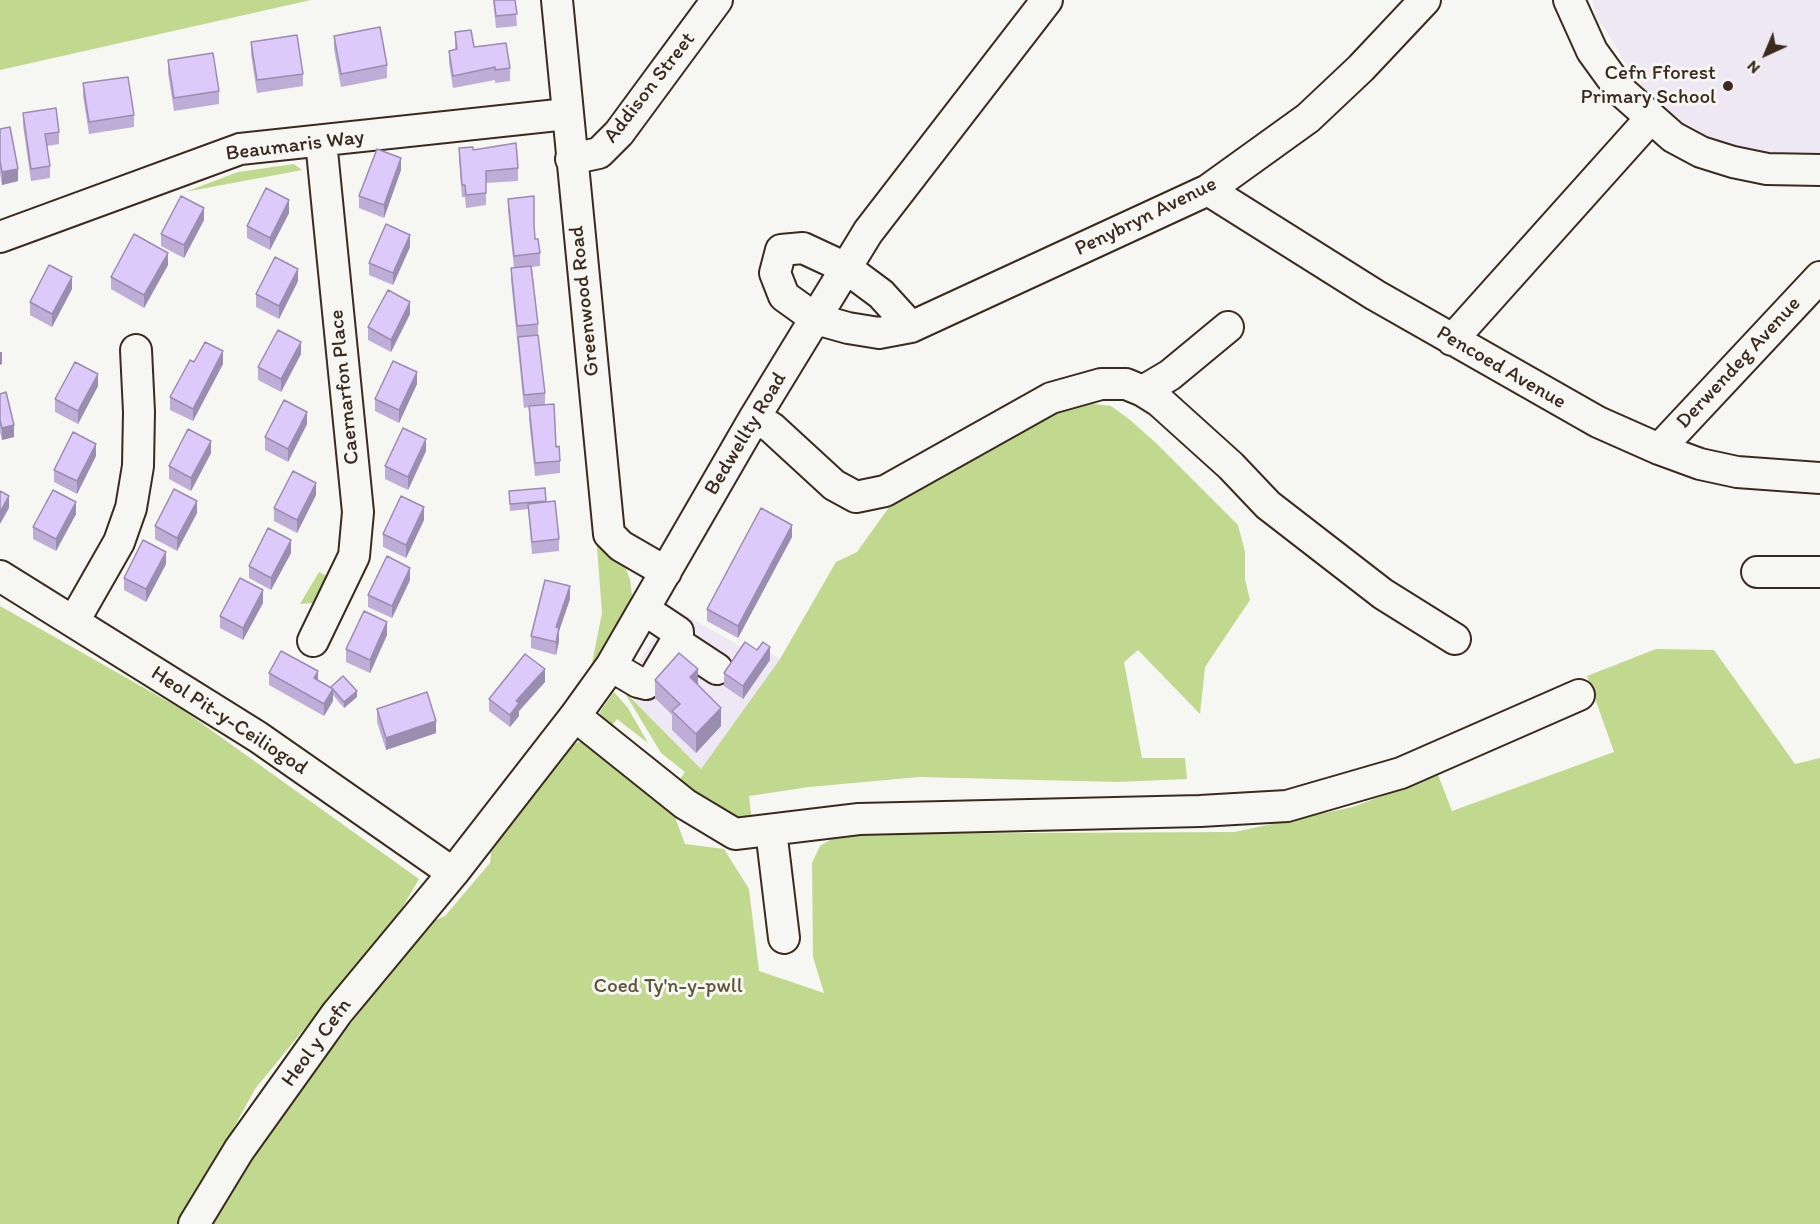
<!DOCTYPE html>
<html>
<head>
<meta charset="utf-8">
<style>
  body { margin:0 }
  #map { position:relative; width:1820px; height:1224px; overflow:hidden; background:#f6f6f2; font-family:Itim,sans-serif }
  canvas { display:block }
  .north { position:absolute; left:1736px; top:24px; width:60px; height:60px; -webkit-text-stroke:4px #f6f6f2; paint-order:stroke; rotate:224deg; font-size:16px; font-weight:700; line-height:24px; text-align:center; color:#3b2a1e }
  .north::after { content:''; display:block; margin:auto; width:21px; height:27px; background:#3b2a1e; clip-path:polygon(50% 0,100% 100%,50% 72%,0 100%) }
</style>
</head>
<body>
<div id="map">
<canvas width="1820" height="1224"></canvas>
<div class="north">N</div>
</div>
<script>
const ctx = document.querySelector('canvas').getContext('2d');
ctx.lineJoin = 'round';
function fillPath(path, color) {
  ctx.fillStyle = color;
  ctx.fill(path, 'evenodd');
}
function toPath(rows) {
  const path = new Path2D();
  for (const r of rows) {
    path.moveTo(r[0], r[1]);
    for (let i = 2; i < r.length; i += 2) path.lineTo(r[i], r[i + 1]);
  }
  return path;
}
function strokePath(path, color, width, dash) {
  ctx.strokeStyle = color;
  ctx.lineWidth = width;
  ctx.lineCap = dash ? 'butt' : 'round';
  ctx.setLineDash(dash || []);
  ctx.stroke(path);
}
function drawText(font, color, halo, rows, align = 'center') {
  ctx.font = font + ' Itim,sans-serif';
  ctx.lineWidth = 6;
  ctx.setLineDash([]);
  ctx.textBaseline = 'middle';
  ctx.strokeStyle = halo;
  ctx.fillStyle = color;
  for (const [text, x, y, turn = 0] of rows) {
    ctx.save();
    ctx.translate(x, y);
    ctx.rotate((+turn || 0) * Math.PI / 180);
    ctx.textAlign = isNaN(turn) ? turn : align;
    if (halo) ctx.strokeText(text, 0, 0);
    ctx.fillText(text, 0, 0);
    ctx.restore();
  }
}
const built = toPath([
  [1592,0,1820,0,1820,160,1767,154,1735,146,1732,151,1640,96,1633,75,1602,24,1599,25],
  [672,607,757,656,764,649,780,659,701,769,623,690]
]);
const green = toPath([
  [0,0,311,0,0,70],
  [294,164,302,170,185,192,238,172],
  [1088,403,1111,406,1129,419,1156,443,1238,525,1245,552,1245,579,1250,600,1205,667,1200,714,1138,650,1124,662,1142,758,1185,758,1187,779,1117,782,919,777,809,787,749,796,752,822,715,815,703,805,680,779,685,772,661,753,623,690,701,769,780,659,836,562,857,552,897,496,986,454,1052,413],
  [596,534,604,552,625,567,630,579,632,595,629,606,591,668,602,613],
  [319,572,335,580,315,603,300,604],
  [0,606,183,710,419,879,401,910,255,1089,181,1224,0,1224],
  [1656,649,1714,650,1795,764,1820,758,1820,1224,211,1224,240,1173,280,1116,428,923,445,916,490,863,492,845,540,781,572,744,584,741,673,812,685,844,724,849,749,889,759,971,824,993,813,957,812,863,820,846,840,834,1234,832,1353,807,1438,775,1452,811,1614,752,1587,676],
  [614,692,628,708,648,743,617,719,608,731,602,723,600,712]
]);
const minor = toPath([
  [557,0,609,534,621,546,666,572],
  [1569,0,1592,51,1621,91,1673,137,1701,152,1733,162,1767,169,1820,170],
  [571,159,599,153,619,133,717,0],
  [1208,190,1375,295,1598,422,1659,449,1700,464,1737,472,1820,478],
  [0,237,240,149,567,114],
  [911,327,881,294,846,268,803,248,781,250,775,273,784,296,816,319,848,328,879,333,911,327,1208,190,1308,118,1361,68,1425,0],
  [1452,340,1650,119],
  [1143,391,1159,401,1231,466,1268,505,1383,594,1455,639],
  [755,417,772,428,834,485,856,497,885,491,1051,398,1101,384,1126,384,1143,391,1170,375,1228,327],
  [1659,449,1820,277],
  [1757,572,1820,572],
  [0,576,258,737,453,873],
  [74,621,119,542,131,508,138,466,139,412,136,350],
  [313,641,354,556,358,512,321,141],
  [676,642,717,669],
  [611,666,638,682,646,684,655,677,678,638,678,632,645,610],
  [575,716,685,804,735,834,859,819,1200,811,1287,806,1401,773,1579,695],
  [771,830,784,938],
  [194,1224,239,1150,337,1013,453,873,575,716,611,666,755,417,868,232,1047,0]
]);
const wall = toPath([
  [493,0,515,0,517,26,496,28],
  [455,32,474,47,510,68,510,81,495,83,495,80,453,88,449,63,449,51,455,50],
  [334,36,387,65,387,78,341,87,334,49],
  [251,42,303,74,303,86,257,93,251,55],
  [168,60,219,91,219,104,174,111,168,73],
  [83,83,134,115,134,127,89,134,83,96],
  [23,113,59,132,59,144,47,146,50,166,50,178,31,181,23,125],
  [0,129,18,181,2,185,0,174],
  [459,148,473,150,518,168,518,181,486,183,486,205,466,208,465,197,462,197,459,160],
  [401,170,384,218,359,208,359,196],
  [508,199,534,225,535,239,540,253,540,266,532,267,538,324,538,335,545,393,545,405,560,461,560,473,535,476,529,419,529,407,524,408,511,280,511,268,514,268,508,211],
  [289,213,270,250,247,238,247,226],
  [204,220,184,258,161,246,161,234],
  [410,247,393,285,369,275,369,263],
  [168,265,144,308,111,289,111,277],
  [298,281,279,319,256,307,256,294],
  [72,289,52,327,30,315,30,302],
  [410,314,391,352,368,340,368,327],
  [301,354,281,392,258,380,258,367],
  [194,362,223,364,193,421,170,410,170,397],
  [417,384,399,423,375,411,375,399],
  [98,386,78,424,55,412,55,399],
  [0,394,14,437,2,440,0,432],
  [307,424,288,462,265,450,265,437],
  [426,451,408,490,385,479,385,466],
  [211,453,191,491,169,479,169,466],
  [96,456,77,494,54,482,54,470],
  [545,488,546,503,559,539,559,551,532,554,528,509,510,511,509,491],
  [316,495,297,533,274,521,274,508],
  [197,513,177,551,155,539,155,526],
  [76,514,56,551,33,539,33,527],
  [424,520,406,558,383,547,383,534],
  [792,537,738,638,707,621,707,609],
  [291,553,271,590,249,578,249,566],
  [166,564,146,602,124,590,124,578],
  [410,580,392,618,368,607,368,595],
  [570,599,559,631,559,641,556,655,531,648,531,636],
  [263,603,243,640,220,628,220,616],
  [387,635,370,673,346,662,346,649],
  [770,660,743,699,724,686,724,673],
  [269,673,318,681,331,688,357,697,344,708,333,695,333,701,324,716,269,685],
  [655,680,698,685,721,726,696,753,672,730,672,715,655,698],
  [545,682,519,711,519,716,510,727,489,711,489,699],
  [377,709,436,733,386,750,377,722]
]);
const shadedWall = toPath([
  [401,158,401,170,384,218,384,205],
  [18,169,18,181,2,185,2,172],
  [289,200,289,213,270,250,270,238],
  [204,208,204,220,184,258,184,245],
  [410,235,410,247,393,285,393,273],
  [168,253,168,265,144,308,144,295],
  [298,269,298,281,279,319,279,306],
  [72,277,72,289,52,327,52,314],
  [410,302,410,314,391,352,391,340],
  [301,342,301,354,281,392,281,379],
  [223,351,223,364,193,421,193,409],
  [0,352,2,352,2,364,0,365],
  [417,372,417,384,399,423,399,410],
  [98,374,98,386,78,424,78,411],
  [307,412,307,424,288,462,288,449],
  [14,425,14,437,2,440,2,428],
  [426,439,426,451,408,490,408,477],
  [211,441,211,453,191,491,191,478],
  [96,444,96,456,77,494,77,481],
  [316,483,316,495,297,533,297,520],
  [9,496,9,508,0,524,0,512],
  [197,501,197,513,177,551,177,538],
  [76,502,76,514,56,551,56,539],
  [424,507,424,520,406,558,406,545],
  [792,525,792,537,738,638,738,626],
  [291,540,291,553,271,590,271,578],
  [166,552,166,564,146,602,146,589],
  [410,568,410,580,392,618,392,606],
  [570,586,570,599,559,631,559,641,556,655,556,627],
  [263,590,263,603,243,640,243,628],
  [387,622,387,635,370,673,370,660],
  [770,647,770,660,743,699,743,686],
  [545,669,545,682,519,711,519,716,510,727,510,715,516,701],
  [698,669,698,687,690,677],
  [318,671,318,683,314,678],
  [333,689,333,701,324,716,324,704],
  [357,691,357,697,344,708,344,702],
  [721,708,721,726,696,753,696,734],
  [436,721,436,733,386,750,386,738]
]);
const building = toPath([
  [494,0,515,0,517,14,496,16,494,0],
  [380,27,387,65,341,74,334,36,380,27],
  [471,30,474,47,506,43,510,68,495,70,495,67,453,76,449,51,457,49,455,32,471,30],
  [297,35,303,74,257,80,251,42,297,35],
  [213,53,219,91,174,98,168,60,213,53],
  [128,77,134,115,89,122,83,83,128,77],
  [56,108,59,132,45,134,50,166,31,169,23,113,56,108],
  [10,127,18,169,2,172,0,161,0,129,10,127],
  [516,143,518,168,486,171,486,193,466,195,465,185,462,185,459,148,473,147,473,150,516,143],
  [377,149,401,158,384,205,359,196,377,149],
  [266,188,289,200,270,238,247,226,266,188],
  [181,196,204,208,184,245,161,234,181,196],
  [534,196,534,225,535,239,538,239,540,253,514,256,508,199,534,196],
  [386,224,410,235,393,273,369,263,386,224],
  [134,234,168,253,144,295,111,277,134,234],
  [275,257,298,269,279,306,256,294,275,257],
  [49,265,72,277,52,314,30,302,49,265],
  [531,266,538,324,517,326,511,268,531,266],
  [388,290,410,302,391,340,368,327,388,290],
  [278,330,301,342,281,379,258,367,278,330],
  [538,335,545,393,524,395,518,337,538,335],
  [205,342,223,351,193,409,170,397,190,360,194,362,205,342],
  [393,361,417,372,399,410,375,399,393,361],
  [75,362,98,374,78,411,55,399,75,362],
  [6,392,14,425,2,428,0,420,0,394,6,392],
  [284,400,307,412,288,449,265,437,284,400],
  [554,404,556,447,559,446,560,461,535,463,529,406,554,404],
  [403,428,426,439,408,477,385,466,403,428],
  [188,429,211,441,191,478,169,466,188,429],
  [73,432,96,444,77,481,54,470,73,432],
  [293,471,316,483,297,520,274,508,293,471],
  [545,488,546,501,510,504,509,491,545,488],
  [174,489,197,501,177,538,155,526,174,489],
  [53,490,76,502,56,539,33,527,53,490],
  [0,491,9,496,0,512,0,491],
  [401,496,424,507,406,545,383,534,401,496],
  [555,501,559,539,532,542,528,504,555,501],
  [761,508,792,525,738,626,707,609,761,508],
  [268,528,291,540,271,578,249,566,268,528],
  [143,540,166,552,146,589,124,578,143,540],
  [387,556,410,568,392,606,368,595,387,556],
  [240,578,263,590,243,628,220,616,240,578],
  [545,580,570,586,556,627,559,628,556,642,531,636,545,580],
  [364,611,387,622,370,660,346,649,364,611],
  [745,642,757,650,763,642,770,647,743,686,724,673,745,642],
  [281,651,318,671,314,678,333,689,324,704,269,673,281,651],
  [679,653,698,669,690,677,721,708,696,734,672,711,680,704,655,680,679,653],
  [525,654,545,669,516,701,519,703,510,715,489,699,525,654],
  [343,676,357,691,344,702,331,687,343,676],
  [427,692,436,721,386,738,377,709,427,692]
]);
const markers = [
  [1728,86,6,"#3b2a1e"]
];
const poiNames = [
  ["Cefn Fforest",1716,74],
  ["Primary School",1716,98]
];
const streetNames = [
  ["Addison Street",650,88,-52],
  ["Beaumaris Way",295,146,-7],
  ["Penybryn Avenue",1146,217,-26],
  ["Greenwood Road",585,301,-96],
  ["Derwendeg Avenue",1739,363,-47],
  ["Pencoed Avenue",1501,368,30],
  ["Caernarfon Place",345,387,-96],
  ["Bedwellty Road",746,434,-59],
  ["Heol Pit-y-Ceiliogod",229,721,33],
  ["Heol y Cefn",317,1043,-54]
];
const parkNames = [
  ["Coed Ty'n-y-pwll",668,987]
];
fillPath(built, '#eee8f4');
fillPath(green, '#c0d98f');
strokePath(minor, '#3b2a1e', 34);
strokePath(minor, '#f6f6f2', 30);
fillPath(wall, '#beadd7');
fillPath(shadedWall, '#9b8daf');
fillPath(building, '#ddc9fa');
strokePath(building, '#9b8daf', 1.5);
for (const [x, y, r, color] of markers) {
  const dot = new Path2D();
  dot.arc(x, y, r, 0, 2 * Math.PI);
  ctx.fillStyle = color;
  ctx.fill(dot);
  strokePath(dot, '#f6f6f2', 2);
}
drawText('21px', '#3b2a1e', '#f6f6f2', poiNames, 'right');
drawText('21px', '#3b2a1e', '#f6f6f2', streetNames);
drawText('21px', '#5c563a', '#f6f6f2', parkNames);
</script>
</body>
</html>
